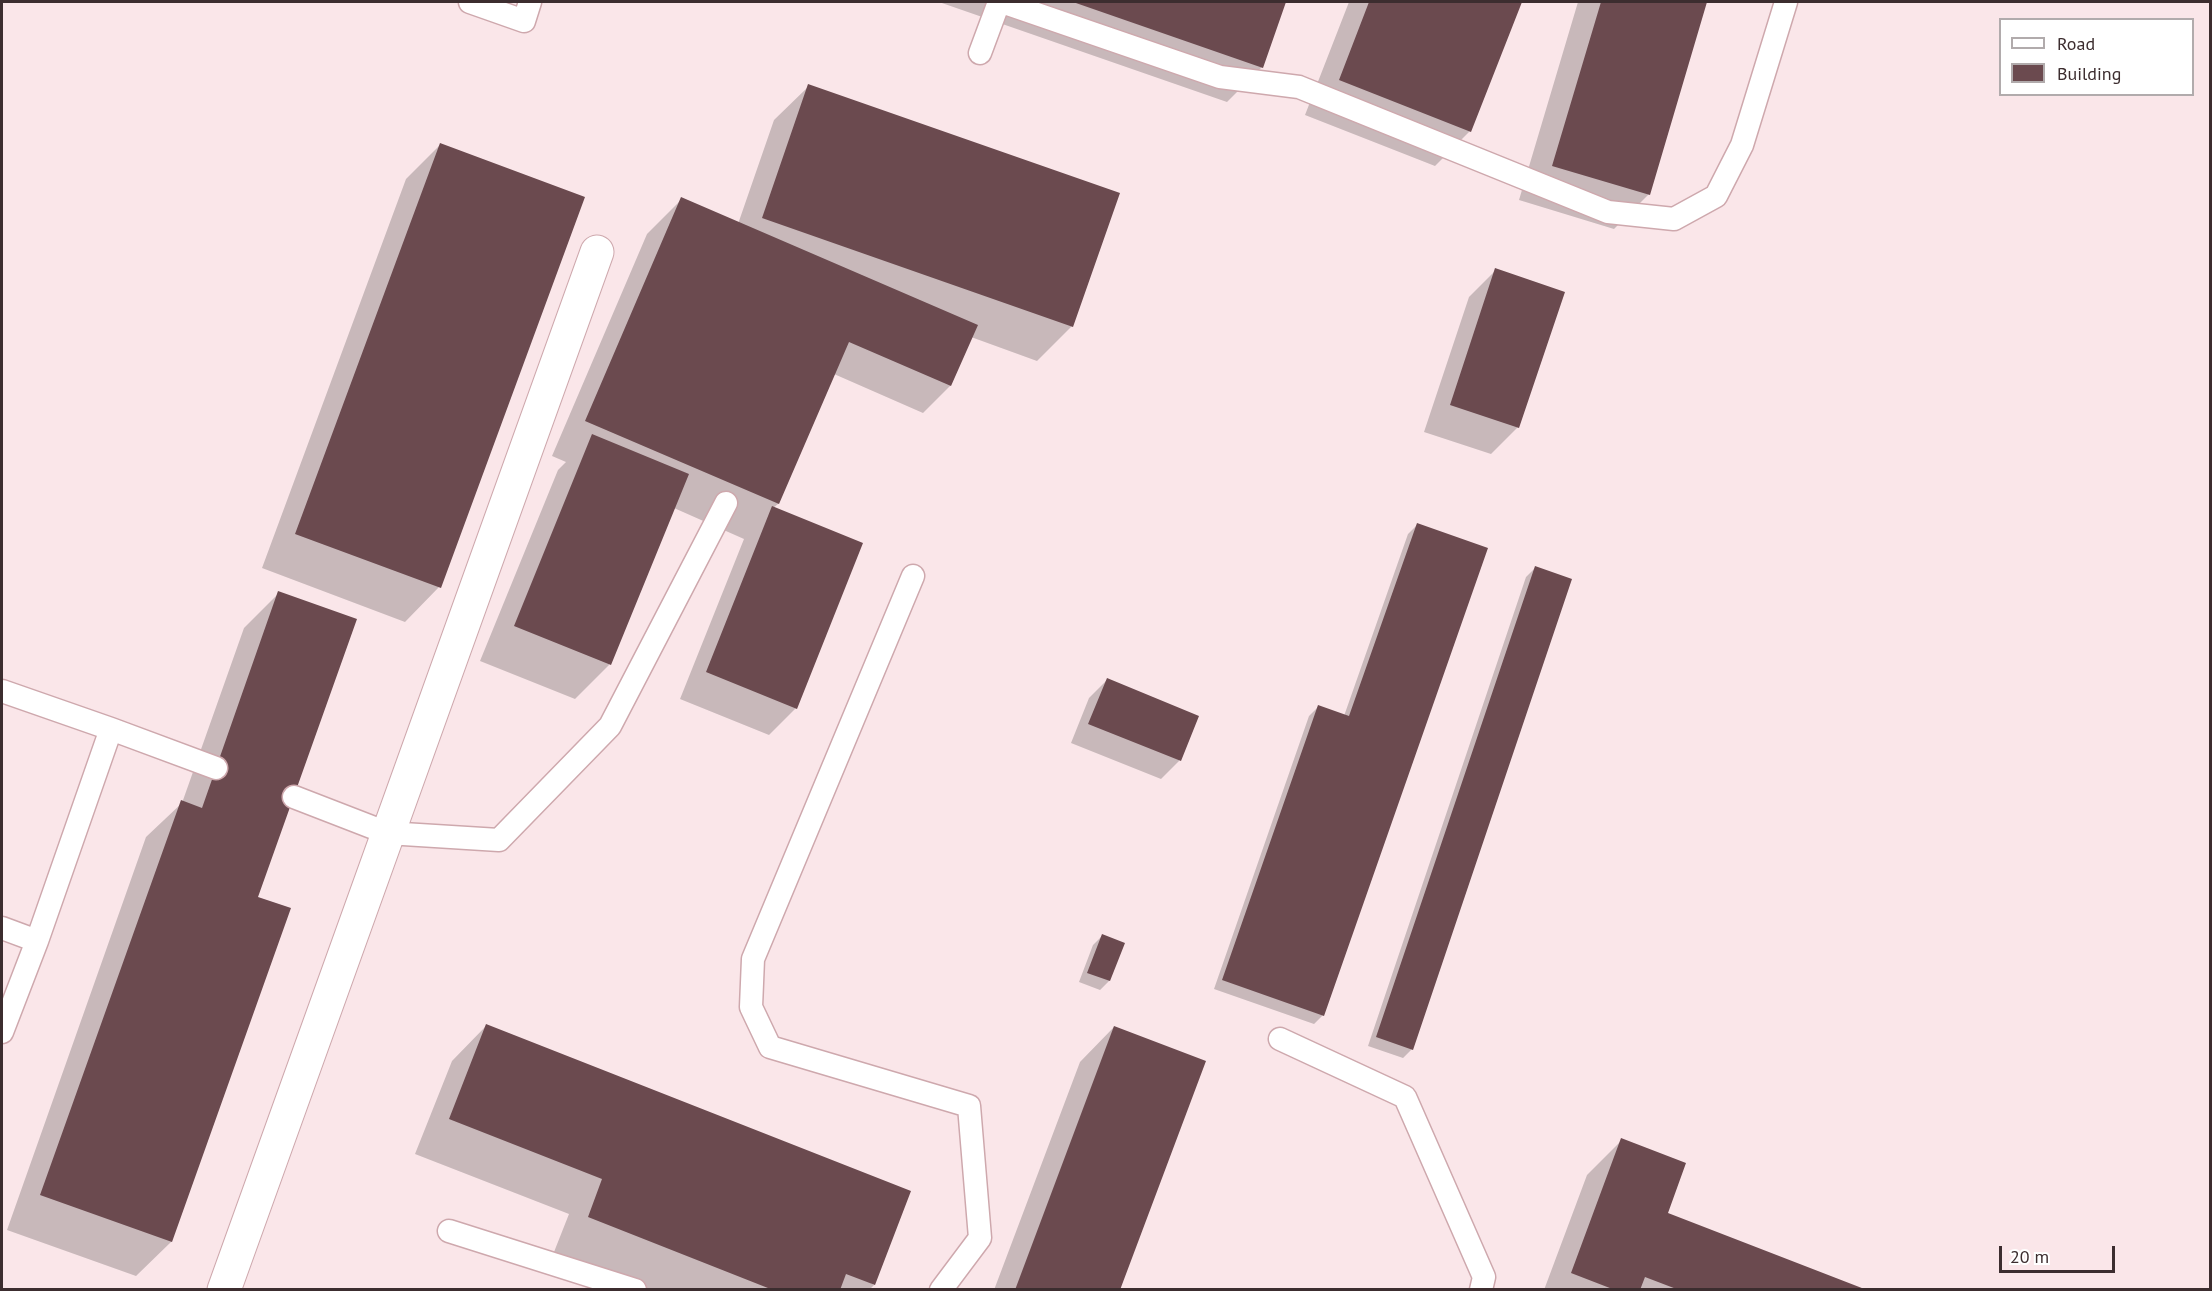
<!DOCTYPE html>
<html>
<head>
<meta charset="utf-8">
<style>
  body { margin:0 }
  #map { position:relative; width:2212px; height:1291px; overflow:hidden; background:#fcf3f4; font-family:"PT Sans",sans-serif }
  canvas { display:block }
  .frame { position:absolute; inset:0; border:3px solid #3c2d2f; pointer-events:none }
  .legend { position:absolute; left:1999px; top:18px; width:195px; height:78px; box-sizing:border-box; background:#fff; border:2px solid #b1abac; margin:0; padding:8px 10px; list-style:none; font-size:18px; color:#3c2d2f }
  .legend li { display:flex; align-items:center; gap:12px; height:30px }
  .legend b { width:30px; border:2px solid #b1abac }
  .scale { position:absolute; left:1999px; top:1246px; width:116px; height:27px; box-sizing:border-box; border:3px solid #3c2d2f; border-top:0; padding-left:8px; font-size:18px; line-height:21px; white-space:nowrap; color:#3c2d2f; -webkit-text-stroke:4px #fff; paint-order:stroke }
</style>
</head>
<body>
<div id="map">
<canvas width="2212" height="1291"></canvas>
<div class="frame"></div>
<ul class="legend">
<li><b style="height:8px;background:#fff"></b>Road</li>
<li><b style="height:16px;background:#6b4a4f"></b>Building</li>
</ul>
<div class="scale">20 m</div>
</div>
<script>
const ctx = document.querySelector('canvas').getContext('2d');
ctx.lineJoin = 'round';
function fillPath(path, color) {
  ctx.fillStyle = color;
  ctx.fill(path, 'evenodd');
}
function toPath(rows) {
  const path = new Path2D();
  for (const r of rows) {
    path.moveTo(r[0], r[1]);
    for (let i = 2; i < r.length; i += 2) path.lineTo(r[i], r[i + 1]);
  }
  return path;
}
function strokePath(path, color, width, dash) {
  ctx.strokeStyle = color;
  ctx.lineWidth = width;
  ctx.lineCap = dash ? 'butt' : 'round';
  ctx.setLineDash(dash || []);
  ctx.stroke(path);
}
const built = toPath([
  [2,2,2210,2,2210,1289,2,1290],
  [2000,20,2192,20,2192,94,2000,94]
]);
const shadow = toPath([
  [939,2,1285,2,1262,67,1227,102],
  [1349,2,1521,2,1470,131,1435,166,1305,115],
  [1578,2,1706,2,1649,194,1614,229,1519,200],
  [809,86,1072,326,1037,361,971,337,950,386,923,413,834,374,778,504,773,508,796,708,769,735,680,699,744,539,674,508,609,665,575,699,480,661,558,470,566,462,552,456,647,234,682,199,738,224,774,120],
  [440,145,439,587,405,622,262,568,406,179],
  [1496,270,1518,427,1491,454,1424,432,1469,297],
  [1417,525,1323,1015,1314,1024,1214,989,1309,716,1318,707,1344,716,1408,534],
  [1535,568,1412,1049,1403,1058,1368,1046,1526,577],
  [279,593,256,898,171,1242,136,1276,7,1230,146,837,182,803,244,628],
  [1107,680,1197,717,1179,761,1161,779,1071,743,1089,698],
  [1102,936,1109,981,1100,990,1079,982,1093,945],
  [486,1026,874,1285,869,1290,650,1290,554,1252,569,1214,415,1154,452,1061],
  [1114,1027,1118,1290,994,1290,1080,1062],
  [1622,1140,1666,1214,1864,1290,1544,1290,1587,1175]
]);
const building = toPath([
  [1073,2,1286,2,1263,68],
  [1369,2,1522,2,1471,132,1339,80],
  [1601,2,1707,2,1650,195,1552,166],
  [808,84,1120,193,1073,327,762,218],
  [440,143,585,197,441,588,295,534],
  [681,197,978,325,951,386,849,342,779,504,585,421],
  [1495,268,1565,292,1519,428,1450,405],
  [592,434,689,474,611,665,514,626],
  [772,506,863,543,797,709,706,672],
  [1417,523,1488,548,1324,1016,1222,980,1318,705,1349,716],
  [1535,566,1572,579,1413,1050,1376,1037],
  [278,591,357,619,258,897,291,908,172,1242,40,1195,181,800,202,808],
  [1107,678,1199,716,1181,761,1088,724],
  [1102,934,1125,943,1110,981,1087,973],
  [486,1024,911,1191,875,1285,846,1274,840,1290,773,1290,588,1217,602,1179,449,1119],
  [1114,1026,1206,1061,1120,1290,1015,1290],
  [1621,1138,1686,1163,1668,1213,1867,1290,1679,1290,1645,1277,1640,1290,1615,1290,1571,1273]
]);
const service = toPath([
  [470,2,524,21,530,2],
  [1002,2,1220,77,1299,87,1608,212,1674,219,1716,196,1742,145,1786,2],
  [980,53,999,2],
  [913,576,753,959,751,1007,770,1047,969,1106,980,1238,941,1290],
  [2,691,111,729,216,768],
  [294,797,387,833,499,840,610,726,726,503],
  [2,928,37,941,111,729],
  [2,1032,37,941],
  [1280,1039,1405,1097,1484,1277,1481,1290],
  [449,1231,635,1290]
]);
const minor = toPath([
  [224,1290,597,252]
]);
fillPath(built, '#fae6e9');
fillPath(shadow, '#0003');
fillPath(building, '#6b4a4f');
strokePath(service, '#cea8ad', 25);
strokePath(minor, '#cea8ad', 35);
strokePath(service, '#fff', 22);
strokePath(minor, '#fff', 33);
</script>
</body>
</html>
